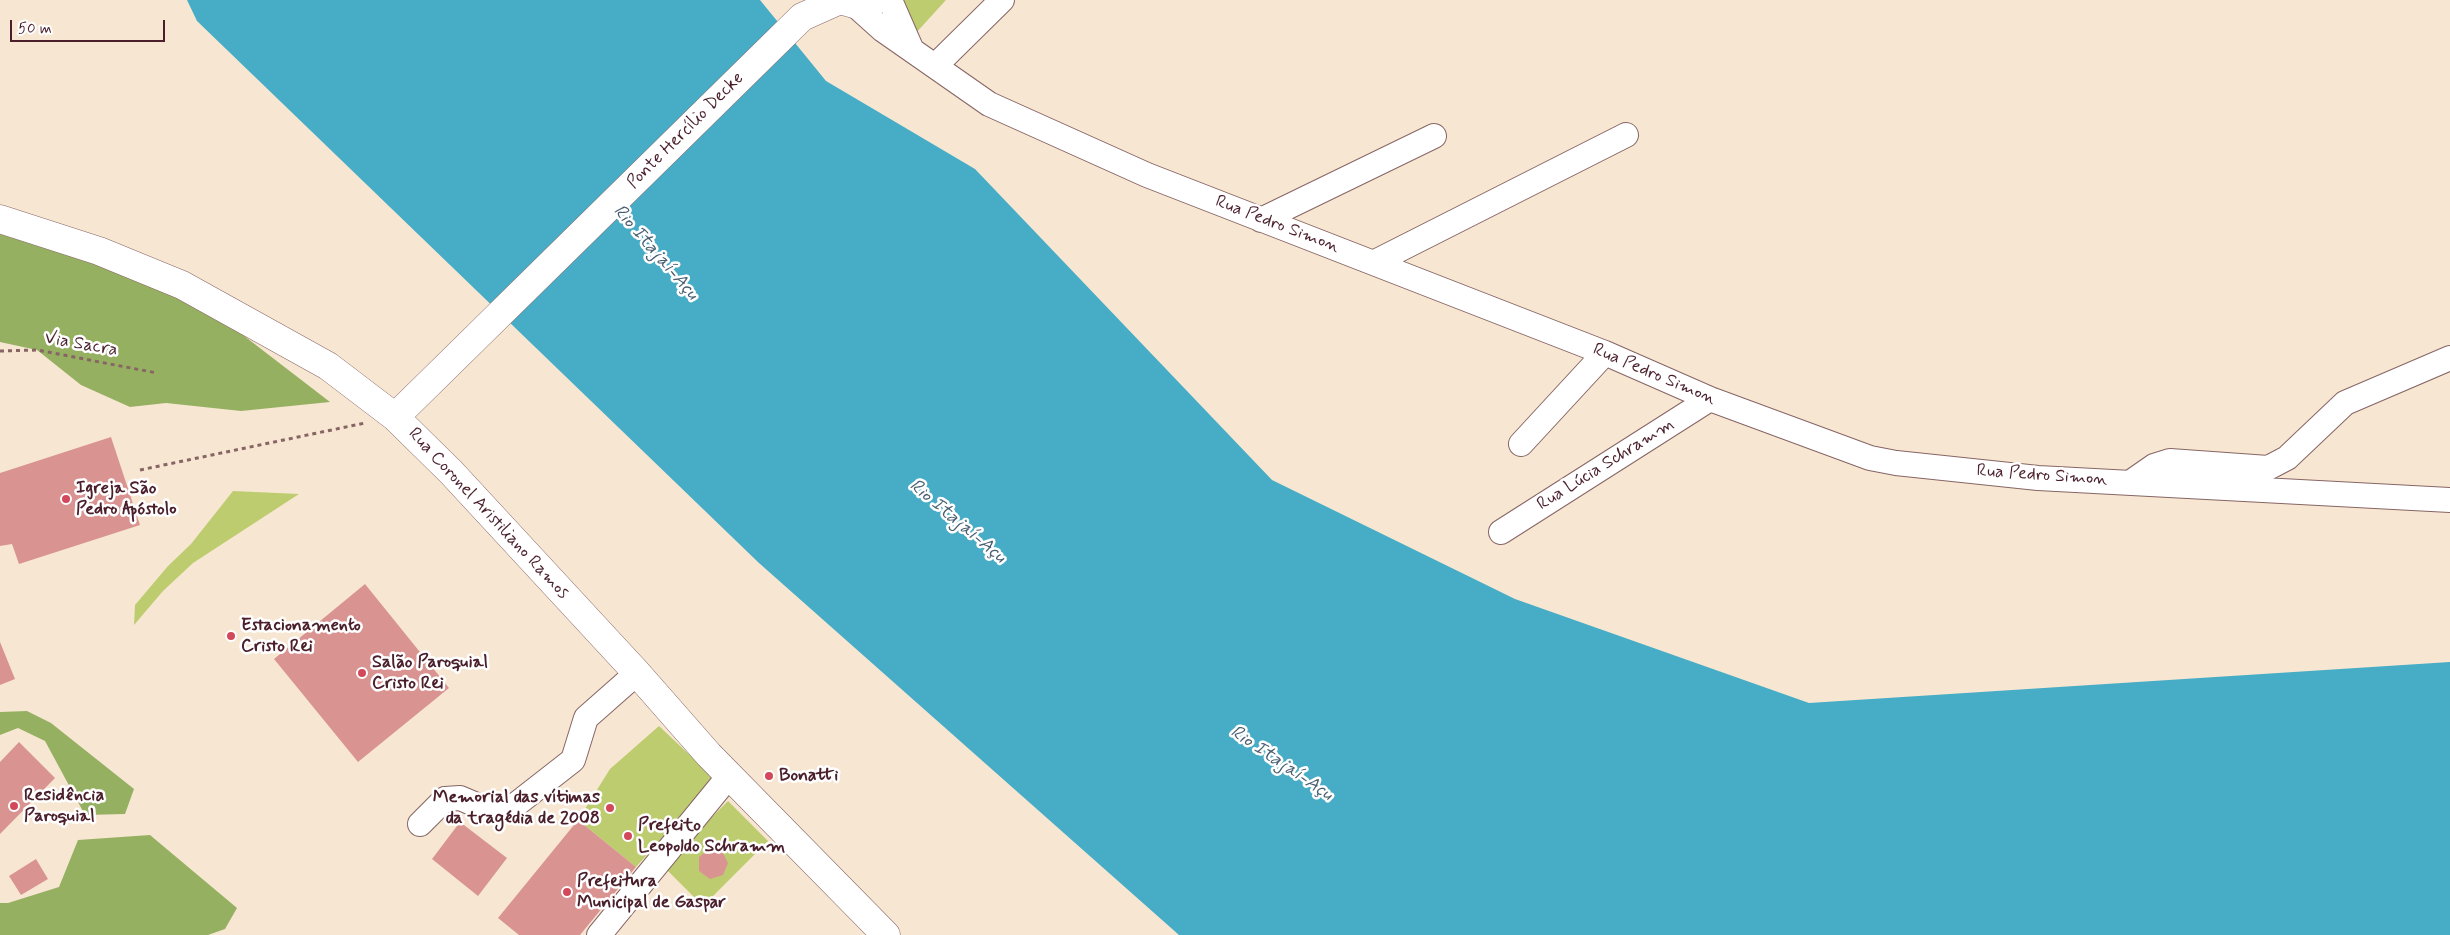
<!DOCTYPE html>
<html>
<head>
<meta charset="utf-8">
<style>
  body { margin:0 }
  #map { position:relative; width:2450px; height:935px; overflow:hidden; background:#f7e7d2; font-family:Mynerve,sans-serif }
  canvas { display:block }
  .scale { position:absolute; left:10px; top:20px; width:155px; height:22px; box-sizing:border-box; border:2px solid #4a1f2b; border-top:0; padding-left:6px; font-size:15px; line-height:18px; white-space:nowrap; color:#4a1f2b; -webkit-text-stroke:4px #fff; paint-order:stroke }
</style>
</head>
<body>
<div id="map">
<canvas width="2450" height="935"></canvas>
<div class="scale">50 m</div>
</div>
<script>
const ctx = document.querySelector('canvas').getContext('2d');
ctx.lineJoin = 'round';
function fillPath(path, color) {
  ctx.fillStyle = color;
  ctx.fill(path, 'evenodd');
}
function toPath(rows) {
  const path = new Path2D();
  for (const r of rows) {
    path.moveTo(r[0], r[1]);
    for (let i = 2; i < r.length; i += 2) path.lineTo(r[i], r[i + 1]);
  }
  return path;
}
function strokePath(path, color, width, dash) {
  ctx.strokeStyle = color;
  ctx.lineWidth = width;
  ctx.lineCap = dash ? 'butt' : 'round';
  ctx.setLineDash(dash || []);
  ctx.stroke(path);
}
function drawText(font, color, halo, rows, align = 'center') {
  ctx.font = font + ' Mynerve,sans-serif';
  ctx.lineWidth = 5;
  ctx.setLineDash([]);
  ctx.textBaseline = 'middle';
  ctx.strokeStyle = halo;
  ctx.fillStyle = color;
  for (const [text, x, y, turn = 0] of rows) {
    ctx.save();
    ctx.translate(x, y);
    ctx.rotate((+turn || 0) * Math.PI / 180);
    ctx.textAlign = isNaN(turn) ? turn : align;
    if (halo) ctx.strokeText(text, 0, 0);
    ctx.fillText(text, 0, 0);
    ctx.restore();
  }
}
const green = toPath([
  [894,0,946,0,915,34],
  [233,491,299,494,193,563,163,591,134,625,135,605,168,566,191,544],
  [659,726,715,779,636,867,578,820,610,769],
  [728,801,768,841,703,906,663,866]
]);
const forest = toPath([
  [0,234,140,277,213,312,330,402,241,411,166,403,130,407,81,385,37,350,0,342],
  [27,711,51,723,134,789,125,814,85,815,45,741,18,728,0,735,0,712],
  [150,835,237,908,225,929,208,935,0,935,0,903,8,903,59,887,78,840]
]);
const water = toPath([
  [187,0,760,0,826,81,975,169,1272,480,1515,599,1809,703,2450,662,2450,935,1179,935,759,563,197,21]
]);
const building = toPath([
  [111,437,140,525,19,564,12,544,0,546,0,473],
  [365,584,449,688,358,762,274,659],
  [0,642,15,679,0,685],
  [19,742,55,778,0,834,0,762],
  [578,820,636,867,580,935,519,935,498,918],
  [460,822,507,858,478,896,432,859],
  [709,849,722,851,728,863,723,875,710,879,699,871,699,857],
  [36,859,48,879,21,895,9,876]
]);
const path = toPath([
  [0,351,37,350,157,373],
  [140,470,365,423]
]);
const minor = toPath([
  [890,0,911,48],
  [854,4,883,30,989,104,1147,175,1605,353,1710,399,1870,458,1896,463,2038,478,2450,500],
  [935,66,1002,0],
  [1261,220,1434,136],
  [1375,262,1626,135],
  [1521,444,1605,353],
  [2131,482,2154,466,2170,461,2268,468,2287,458,2345,403,2450,358],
  [1501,532,1710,399],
  [420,824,445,799,460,798,493,812,509,810,573,760,586,718,637,673],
  [599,935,729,776]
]);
const major = toPath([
  [840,0,854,4,876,0],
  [0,219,99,251,182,285,328,366,395,417,451,472,637,673,709,755,886,935],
  [395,417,802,17,840,0]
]);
const markers = [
  [66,499,5,"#d1495b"],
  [231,636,5,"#d1495b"],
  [362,673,5,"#d1495b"],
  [769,776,5,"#d1495b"],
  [14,806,5,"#d1495b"],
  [610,808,5,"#d1495b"],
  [628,836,5,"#d1495b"],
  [567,892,5,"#d1495b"]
];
const streetNames = [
  ["Ponte Hercílio Decke",686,131,-45],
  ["Rua Pedro Simon",1277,225,21],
  ["Via Sacra",81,345,10],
  ["Rua Pedro Simon",1654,375,23],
  ["Rua Lúcia Schramm",1606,465,-32],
  ["Rua Pedro Simon",2042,476,4],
  ["Rua Coronel Aristiliano Ramos",488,514,47]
];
const poiNames = [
  ["Igreja São",76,489],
  ["Pedro Apóstolo",76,510],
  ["Estacionamento",241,626],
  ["Cristo Rei",241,647],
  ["Salão Paroquial",372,663],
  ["Cristo Rei",372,684],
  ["Bonatti",779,776],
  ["Residência",24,796],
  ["Paroquial",24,817],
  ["Memorial das vítimas",600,798,"right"],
  ["da tragédia de 2008",600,819,"right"],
  ["Prefeito",638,826],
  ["Leopoldo Schramm",638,847],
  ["Prefeitura",577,882],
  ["Municipal de Gaspar",577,903]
];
const waterNames = [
  ["Rio Itajaí-Açu",655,253,49],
  ["Rio Itajaí-Açu",957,522,40],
  ["Rio Itajaí-Açu",1281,764,34]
];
fillPath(green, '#bdcc6f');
fillPath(forest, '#96b062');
fillPath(water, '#47acc6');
fillPath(building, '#d99492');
strokePath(minor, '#876565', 26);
strokePath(major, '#876565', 29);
strokePath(path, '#876565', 3, [4, 4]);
strokePath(minor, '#fff', 24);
strokePath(major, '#fff', 28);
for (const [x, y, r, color] of markers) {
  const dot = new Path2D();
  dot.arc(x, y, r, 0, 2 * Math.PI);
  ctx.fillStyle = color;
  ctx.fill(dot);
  strokePath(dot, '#fff', 2);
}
drawText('18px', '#4a1f2b', '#fff', streetNames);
drawText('bold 18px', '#4a1f2b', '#fff', poiNames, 'left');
drawText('italic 19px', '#495e71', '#fff', waterNames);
</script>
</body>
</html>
